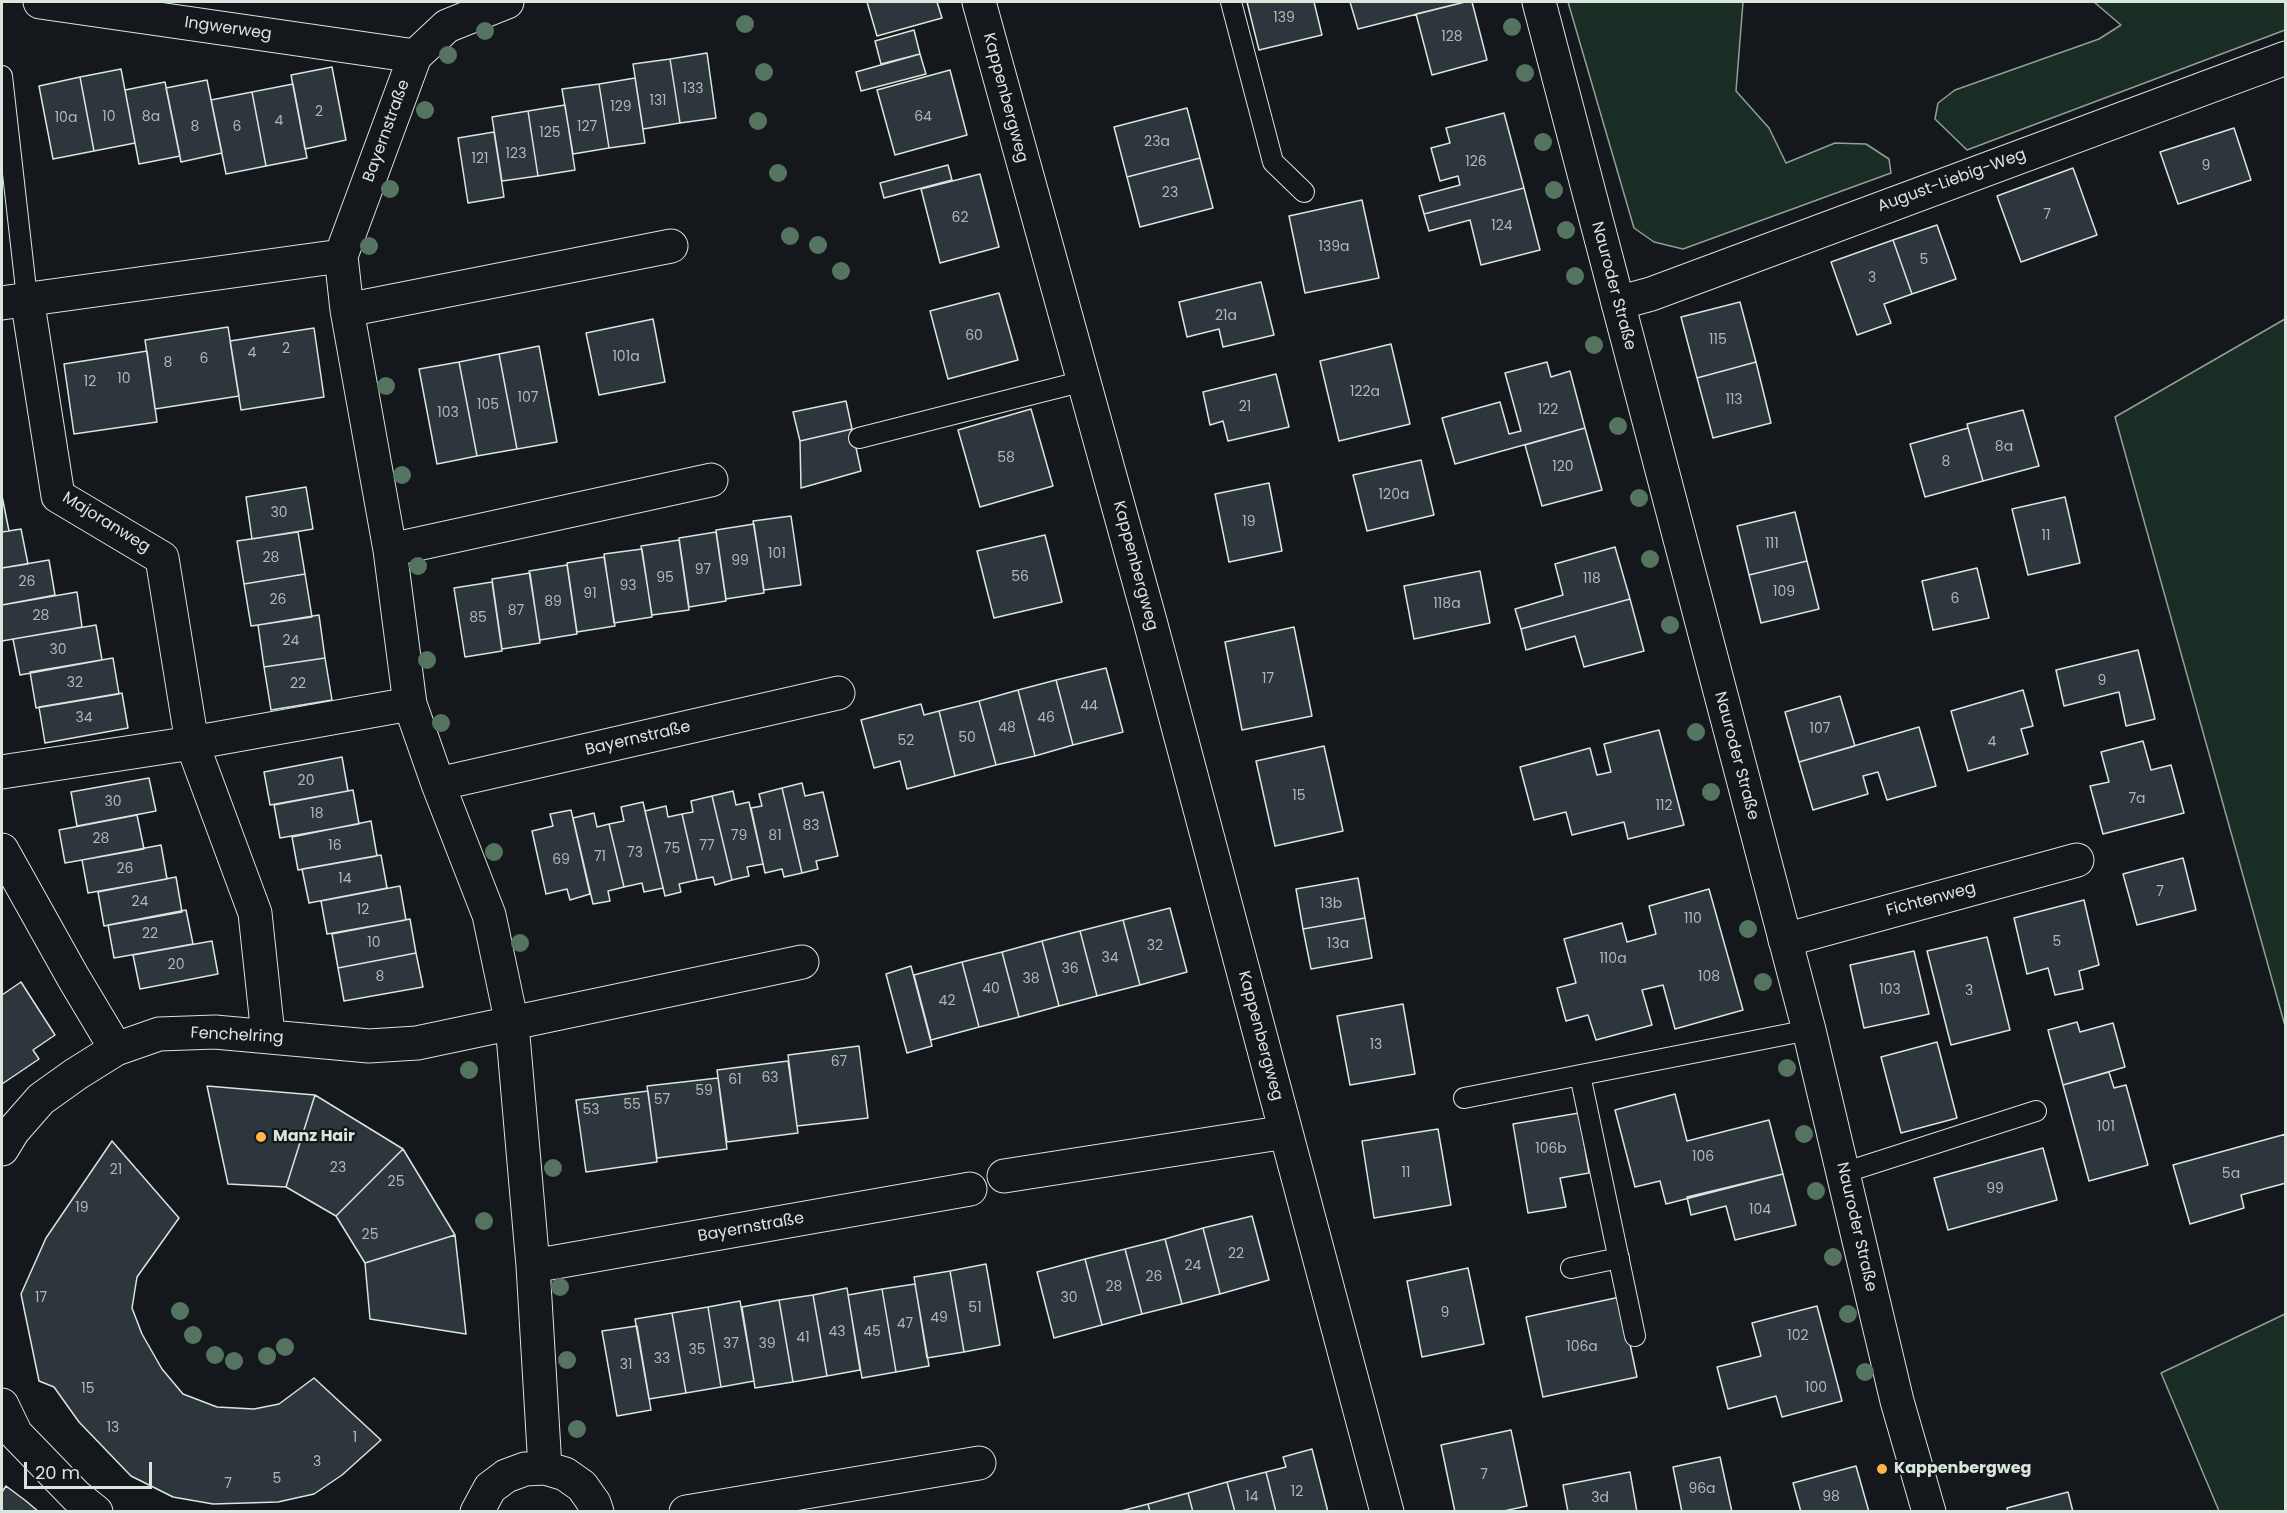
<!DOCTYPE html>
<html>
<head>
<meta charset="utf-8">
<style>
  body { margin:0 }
  #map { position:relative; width:2287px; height:1513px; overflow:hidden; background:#14181c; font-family:Poppins,sans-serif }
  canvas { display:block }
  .frame { position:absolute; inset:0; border:3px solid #d8e6dc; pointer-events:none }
  .scale { position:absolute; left:24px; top:1462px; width:128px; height:27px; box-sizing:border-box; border:3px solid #d8e6dc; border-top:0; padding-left:8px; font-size:18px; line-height:21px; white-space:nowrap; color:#d8e6dc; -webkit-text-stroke:4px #14181c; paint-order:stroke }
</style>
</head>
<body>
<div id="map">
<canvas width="2287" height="1513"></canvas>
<div class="frame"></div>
<div class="scale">20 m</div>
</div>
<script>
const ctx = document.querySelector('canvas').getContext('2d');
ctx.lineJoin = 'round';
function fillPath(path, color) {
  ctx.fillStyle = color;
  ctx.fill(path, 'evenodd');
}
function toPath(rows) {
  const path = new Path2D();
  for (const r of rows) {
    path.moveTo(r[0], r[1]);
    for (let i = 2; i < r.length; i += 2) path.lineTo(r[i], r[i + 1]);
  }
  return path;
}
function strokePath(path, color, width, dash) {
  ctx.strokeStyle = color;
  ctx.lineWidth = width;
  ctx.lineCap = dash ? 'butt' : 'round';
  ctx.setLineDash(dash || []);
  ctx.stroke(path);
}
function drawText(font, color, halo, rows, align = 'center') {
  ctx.font = font + ' Poppins,sans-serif';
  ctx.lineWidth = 4.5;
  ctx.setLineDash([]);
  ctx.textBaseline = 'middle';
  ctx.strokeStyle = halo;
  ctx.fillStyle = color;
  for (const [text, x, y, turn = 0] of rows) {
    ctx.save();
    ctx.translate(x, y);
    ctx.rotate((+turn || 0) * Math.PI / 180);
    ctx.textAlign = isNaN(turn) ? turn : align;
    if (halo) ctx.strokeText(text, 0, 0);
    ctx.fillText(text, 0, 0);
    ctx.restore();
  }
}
const green = toPath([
  [1568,2,1743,2,1736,91,1769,128,1786,163,1835,143,1866,144,1889,159,1891,173,1683,249,1654,242,1634,228,1568,2],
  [2094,2,2285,2,2285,30,1967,150,1935,119,1938,103,1955,90,2099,39,2121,25,2094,2],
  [2285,319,2285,1026,2115,417,2285,319],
  [2285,1314,2285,1511,2219,1511,2161,1373,2285,1314]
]);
const building = toPath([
  [867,2,937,2,942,18,877,36,867,2],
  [1247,2,1314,2,1322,35,1259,50,1247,2],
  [1350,2,1465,2,1358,29,1350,2],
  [1465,2,1472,2,1487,60,1432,75,1416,14,1465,2],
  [914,30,920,54,881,64,875,41,914,30],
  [707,53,716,118,680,123,670,59,707,53],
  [920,54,926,74,861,91,856,72,920,54],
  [670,59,680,123,643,129,633,64,670,59],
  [332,67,346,140,305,149,291,75,332,67],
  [121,69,135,143,94,151,80,77,121,69],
  [950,70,967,135,895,155,877,90,950,70],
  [80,77,94,151,53,159,39,86,80,77],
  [635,78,645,143,609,148,599,84,635,78],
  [207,80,222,153,181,162,166,88,207,80],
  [165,82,180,156,139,164,125,90,165,82],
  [293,84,307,158,266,166,252,92,293,84],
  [599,84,609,148,573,154,562,89,599,84],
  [252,92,266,166,226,174,211,100,252,92],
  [565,105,575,170,538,176,528,111,565,105],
  [1187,108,1200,158,1127,177,1114,127,1187,108],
  [528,111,538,176,502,181,492,117,528,111],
  [1504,113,1524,188,1424,214,1419,196,1460,185,1458,176,1440,181,1431,148,1450,143,1446,128,1504,113],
  [2234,128,2251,180,2178,204,2160,152,2234,128],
  [494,132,504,197,468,203,458,138,494,132],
  [1200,158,1213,208,1140,227,1127,177,1200,158],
  [948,165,952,180,884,198,880,183,948,165],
  [2073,168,2097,235,2021,262,1997,196,2073,168],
  [980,174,999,247,940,263,921,189,980,174],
  [1524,188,1540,250,1481,265,1470,220,1429,231,1424,214,1524,188],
  [1362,200,1379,278,1305,293,1289,216,1362,200],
  [1937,225,1956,279,1912,294,1893,240,1937,225],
  [1893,240,1912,294,1884,304,1891,323,1857,335,1831,262,1893,240],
  [1261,282,1274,335,1223,347,1219,329,1187,337,1179,302,1261,282],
  [999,293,1018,360,948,379,930,311,999,293],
  [1740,302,1756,362,1697,378,1681,317,1740,302],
  [653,319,665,382,599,395,586,333,653,319],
  [228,327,239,396,155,409,145,340,228,327],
  [314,328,324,397,241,410,230,341,314,328],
  [1391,344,1410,424,1339,441,1320,361,1391,344],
  [539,346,557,442,517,449,499,354,539,346],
  [147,351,157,422,74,434,64,364,147,351],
  [499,354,517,449,477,456,459,362,499,354],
  [459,362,477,456,437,464,419,369,459,362],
  [1547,362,1551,377,1570,371,1585,428,1455,464,1442,418,1500,402,1509,434,1521,431,1505,373,1547,362],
  [1756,362,1771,423,1713,438,1697,378,1756,362],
  [1276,374,1289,427,1228,441,1223,421,1210,425,1203,392,1276,374],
  [846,401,852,429,800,441,793,412,846,401],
  [1031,409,1053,486,980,507,958,430,1031,409],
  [2023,410,2039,466,1983,481,1967,424,2023,410],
  [1585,428,1602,490,1542,506,1525,445,1585,428],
  [1968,428,1983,481,1925,497,1910,444,1968,428],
  [852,429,861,471,801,488,800,441,852,429],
  [1421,460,1434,515,1367,531,1353,475,1421,460],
  [1269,483,1282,551,1229,562,1215,494,1269,483],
  [306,487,313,529,252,539,246,497,306,487],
  [2,496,9,531,2,532,2,496],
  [2065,497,2080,563,2028,575,2012,509,2065,497],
  [1795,512,1807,561,1749,575,1737,526,1795,512],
  [791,516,801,585,764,590,753,521,791,516],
  [754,524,764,593,726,599,716,530,754,524],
  [21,529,28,564,2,568,2,532,21,529],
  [298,532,305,574,244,584,237,541,298,532],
  [716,532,726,601,689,607,679,538,716,532],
  [1045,535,1062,602,994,618,977,551,1045,535],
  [679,540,689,610,652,615,641,546,679,540],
  [1615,547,1630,599,1521,629,1515,609,1563,595,1555,564,1615,547],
  [642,549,652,617,614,623,604,554,642,549],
  [604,557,615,626,577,632,567,563,604,557],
  [49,560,55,595,2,605,2,568,49,560],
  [1807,561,1819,609,1761,623,1749,575,1807,561],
  [567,565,577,634,540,640,529,571,567,565],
  [1977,568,1989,618,1933,630,1922,581,1977,568],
  [1480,571,1490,623,1414,639,1404,586,1480,571],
  [530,573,540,643,502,649,492,579,530,573],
  [305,574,312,617,251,626,244,584,305,574],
  [492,582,502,651,465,657,454,588,492,582],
  [77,592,82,627,2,641,2,605,77,592],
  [1630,599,1644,651,1584,667,1575,636,1526,650,1521,629,1630,599],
  [319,615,325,658,264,667,258,625,319,615],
  [96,625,102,660,20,675,13,639,96,625],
  [1294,627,1312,716,1242,730,1225,642,1294,627],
  [2138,650,2155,719,2126,726,2119,692,2064,706,2056,670,2138,650],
  [113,658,119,694,36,708,30,672,113,658],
  [325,658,332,700,271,710,264,667,325,658],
  [1106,668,1123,732,1073,745,1056,680,1106,668],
  [1056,680,1073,745,1035,756,1018,690,1056,680],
  [1018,690,1035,756,996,765,979,701,1018,690],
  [2023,690,2033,726,2021,729,2028,754,1968,771,1951,711,2023,690],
  [122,693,128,728,45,743,39,707,122,693],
  [1840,696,1855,746,1799,762,1785,712,1840,696],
  [979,701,996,765,955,776,939,711,979,701],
  [921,704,924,715,939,711,955,776,907,789,900,761,874,768,861,720,921,704],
  [1919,727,1936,786,1887,800,1878,772,1863,776,1868,794,1813,810,1799,762,1919,727],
  [1659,730,1684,825,1628,839,1624,822,1572,835,1566,812,1534,820,1520,767,1590,748,1597,775,1611,772,1604,744,1659,730],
  [2143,741,2151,770,2171,765,2184,813,2103,834,2090,786,2109,782,2101,752,2143,741],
  [1324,746,1343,831,1275,846,1256,761,1324,746],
  [342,757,348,791,270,805,264,772,342,757],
  [149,778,156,811,77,826,71,792,149,778],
  [802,783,805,796,823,792,838,856,816,861,818,869,802,873,782,788,802,783],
  [782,788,802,873,784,877,782,869,765,873,751,808,762,806,759,794,782,788],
  [353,790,359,824,280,838,274,805,353,790],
  [733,791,736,805,749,802,763,864,747,867,749,876,732,880,712,796,733,791],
  [712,796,732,880,715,885,713,877,697,880,682,814,693,812,691,801,712,796],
  [643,802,663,888,644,892,642,883,624,887,609,824,624,821,621,807,643,802],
  [666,806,668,817,682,814,697,880,679,884,681,892,665,896,645,811,666,806],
  [571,810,590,894,570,900,567,889,546,894,532,831,553,826,550,814,571,810],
  [594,813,597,827,609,824,624,887,608,891,610,901,593,904,573,818,594,813],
  [137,815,144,849,65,863,59,830,137,815],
  [371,821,377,856,298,870,292,837,371,821],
  [161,845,167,879,88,893,82,860,161,845],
  [381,855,387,888,309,903,302,869,381,855],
  [2183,858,2196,910,2137,925,2123,874,2183,858],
  [176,877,182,912,104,926,98,892,176,877],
  [1358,878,1365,918,1303,929,1296,889,1358,878],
  [400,886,406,920,327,934,321,901,400,886],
  [1709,889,1743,1010,1675,1029,1663,985,1642,990,1652,1025,1596,1040,1588,1015,1566,1021,1557,988,1576,983,1564,939,1622,923,1627,942,1656,934,1649,906,1709,889],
  [2084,900,2099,965,2079,971,2083,989,2055,995,2048,968,2027,974,2014,918,2084,900],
  [1170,908,1187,972,1140,985,1123,920,1170,908],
  [186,910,193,944,114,958,108,925,186,910],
  [1365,918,1372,958,1311,969,1303,929,1365,918],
  [410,919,416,953,338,968,332,934,410,919],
  [1123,920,1140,985,1097,996,1080,931,1123,920],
  [1080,931,1097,996,1059,1006,1042,941,1080,931],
  [1987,937,2010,1030,1951,1045,1927,951,1987,937],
  [212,941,218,974,140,989,133,955,212,941],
  [1042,941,1059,1006,1019,1017,1002,952,1042,941],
  [1914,951,1929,1014,1864,1028,1850,965,1914,951],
  [1002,952,1019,1017,979,1027,962,962,1002,952],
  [416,953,423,987,344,1001,338,968,416,953],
  [962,962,979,1027,931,1040,914,975,962,962],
  [911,966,932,1046,907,1053,886,974,911,966],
  [21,982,55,1035,33,1050,39,1059,2,1084,2,995,21,982],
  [1403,1004,1415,1074,1350,1085,1337,1016,1403,1004],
  [2077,1022,2080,1032,2113,1023,2125,1067,2063,1085,2048,1030,2077,1022],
  [1937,1042,1957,1118,1901,1133,1881,1057,1937,1042],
  [859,1046,868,1118,797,1126,788,1055,859,1046],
  [788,1061,798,1133,727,1142,717,1070,788,1061],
  [2109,1072,2114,1088,2126,1085,2148,1165,2089,1181,2063,1085,2109,1072],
  [718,1078,727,1149,657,1158,647,1086,718,1078],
  [207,1086,315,1095,286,1187,228,1184,207,1086],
  [648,1091,657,1162,586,1172,576,1100,648,1091],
  [1675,1094,1687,1141,1769,1120,1783,1174,1666,1204,1660,1181,1635,1187,1615,1110,1675,1094],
  [315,1095,403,1149,336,1216,286,1187,315,1095],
  [1579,1113,1589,1173,1560,1178,1566,1207,1528,1213,1513,1124,1579,1113],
  [1438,1129,1451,1205,1374,1218,1362,1141,1438,1129],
  [2286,1134,2286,1183,2241,1195,2244,1208,2190,1224,2173,1165,2286,1134],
  [112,1141,179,1218,137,1277,132,1308,142,1334,162,1369,183,1394,217,1407,254,1409,279,1404,314,1378,381,1440,342,1475,314,1494,278,1502,213,1504,173,1497,131,1476,79,1422,54,1387,39,1381,21,1294,46,1238,112,1141],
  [2043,1148,2057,1200,1948,1230,1934,1178,2043,1148],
  [403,1149,455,1235,365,1263,336,1216,403,1149],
  [1783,1174,1796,1225,1735,1240,1726,1206,1691,1215,1687,1197,1783,1174],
  [1252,1216,1269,1280,1220,1294,1203,1228,1252,1216],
  [1203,1228,1220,1294,1182,1304,1165,1239,1203,1228],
  [455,1235,466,1334,370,1319,365,1263,455,1235],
  [1165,1239,1182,1304,1142,1314,1125,1249,1165,1239],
  [1125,1249,1142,1314,1102,1325,1085,1259,1125,1249],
  [1085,1259,1102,1325,1054,1338,1037,1272,1085,1259],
  [986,1264,1000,1345,964,1352,950,1271,986,1264],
  [1468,1268,1484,1344,1422,1357,1407,1281,1468,1268],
  [950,1271,964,1352,927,1358,914,1277,950,1271],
  [915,1284,929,1366,896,1372,882,1289,915,1284],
  [847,1288,860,1370,827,1376,813,1295,847,1288],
  [882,1289,896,1372,862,1378,848,1295,882,1289],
  [813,1295,827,1376,793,1382,779,1300,813,1295],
  [1620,1297,1637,1377,1543,1397,1526,1317,1620,1297],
  [779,1300,793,1382,755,1388,742,1307,779,1300],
  [740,1301,754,1381,721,1387,708,1307,740,1301],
  [1817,1306,1842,1401,1782,1417,1776,1396,1728,1409,1717,1367,1761,1356,1752,1323,1817,1306],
  [708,1307,721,1387,686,1393,672,1313,708,1307],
  [672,1313,686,1393,649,1399,635,1319,672,1313],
  [637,1326,651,1410,617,1416,602,1331,637,1326],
  [1511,1430,1527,1506,1499,1512,1455,1512,1441,1445,1511,1430],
  [1312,1449,1328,1512,1276,1512,1266,1472,1286,1467,1283,1457,1312,1449],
  [1720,1457,1732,1512,1682,1512,1673,1467,1720,1457],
  [1856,1466,1869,1512,1801,1512,1793,1483,1856,1466],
  [1266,1472,1276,1512,1235,1512,1227,1482,1266,1472],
  [1630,1472,1637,1512,1568,1512,1563,1485,1630,1472],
  [1227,1482,1235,1512,1193,1512,1188,1493,1227,1482],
  [6,1486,26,1501,39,1512,2,1512,2,1492,6,1486],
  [2068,1492,2073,1512,2008,1512,2007,1508,2068,1492],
  [1188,1493,1193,1512,1150,1512,1148,1504,1188,1493],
  [1148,1504,1150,1512,1117,1512,1148,1504]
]);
const lane = toPath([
  [1231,2,1273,162,1304,192],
  [2,76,27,298],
  [859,438,1084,381],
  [1580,1075,1635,1336],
  [1464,1098,1809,1030],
  [1843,1173,2036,1111],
  [1571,1268,1619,1258]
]);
const street = toPath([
  [40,2,415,56],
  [507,2,447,26,415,56,341,256,347,310,390,550,410,704,438,784,489,915,512,1024,533,1266,545,1468],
  [979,2,1150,621,1387,1512],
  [27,298,58,496,162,558,192,743,255,913,268,1035],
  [2,303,341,256],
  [1618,303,1651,294,2286,58],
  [347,310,671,246],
  [390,550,711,480],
  [2,772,192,743,410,704],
  [438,784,838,693],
  [2,850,73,977,116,1049],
  [1785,940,2077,860],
  [2,1149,13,1131,41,1099,76,1074,116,1049,159,1034,215,1032,369,1046,417,1043,802,962],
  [1004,1176,1286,1132],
  [533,1266,970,1189],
  [2,1405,16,1434,76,1496,96,1512],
  [477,1512,490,1488,506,1476,525,1469,545,1468,565,1474,582,1486,594,1503,597,1512],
  [686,1512,979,1463]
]);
const primary = toPath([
  [1539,2,1809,1030,1897,1401,1929,1512]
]);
const trees = [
  [745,24],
  [1512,27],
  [485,31],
  [448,55],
  [764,72],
  [1525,73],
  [425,110],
  [758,121],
  [1543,142],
  [778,173],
  [390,189],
  [1554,190],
  [1566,230],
  [790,236],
  [818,245],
  [369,246],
  [841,271],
  [1575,276],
  [1594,345],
  [386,386],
  [1618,426],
  [402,475],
  [1639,498],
  [1650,559],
  [418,566],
  [1670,625],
  [427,660],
  [441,723],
  [1696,732],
  [1711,792],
  [494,852],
  [1748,929],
  [520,943],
  [1763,982],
  [1787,1068],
  [469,1070],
  [1804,1134],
  [553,1168],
  [1816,1191],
  [484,1221],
  [1833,1257],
  [560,1287],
  [180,1311],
  [1848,1314],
  [193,1335],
  [285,1347],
  [215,1355],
  [267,1356],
  [567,1360],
  [234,1361],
  [1865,1372],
  [577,1429]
];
const markers = [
  [261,1137,6,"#ffb74d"],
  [1882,1469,6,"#ffb74d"]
];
const numberNames = [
  ["139",1284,18],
  ["128",1452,37],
  ["133",693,89],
  ["131",658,101],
  ["129",621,107],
  ["2",319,112],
  ["10",109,117],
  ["8a",151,117],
  ["64",923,117],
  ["10a",66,118],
  ["4",279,121],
  ["8",195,127],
  ["6",237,127],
  ["127",587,127],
  ["125",550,133],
  ["23a",1157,142],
  ["123",516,154],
  ["121",480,159],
  ["126",1476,162],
  ["9",2206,166],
  ["23",1170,193],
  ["7",2047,215],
  ["62",960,218],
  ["124",1502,226],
  ["139a",1334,247],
  ["5",1924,260],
  ["3",1872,278],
  ["21a",1226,316],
  ["60",974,336],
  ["115",1718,340],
  ["2",286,349],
  ["4",252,353],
  ["101a",626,357],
  ["6",204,359],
  ["8",168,363],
  ["10",124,379],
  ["12",90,382],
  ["122a",1365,392],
  ["107",528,398],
  ["113",1734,400],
  ["105",488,405],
  ["21",1245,407],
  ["122",1548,410],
  ["103",448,413],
  ["8a",2004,447],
  ["58",1006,458],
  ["8",1946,462],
  ["120",1563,467],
  ["120a",1394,495],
  ["30",279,513],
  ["19",1249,522],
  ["11",2046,536],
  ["111",1772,544],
  ["101",777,554],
  ["28",271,558],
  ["99",740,561],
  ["97",703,570],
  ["56",1020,577],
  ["95",665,578],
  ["118",1592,579],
  ["26",27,582],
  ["93",628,586],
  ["109",1784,592],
  ["91",590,594],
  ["6",1955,599],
  ["26",278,600],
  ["89",553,602],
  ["118a",1447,604],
  ["87",516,611],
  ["28",41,616],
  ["85",478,618],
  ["24",291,641],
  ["30",58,650],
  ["17",1268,679],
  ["9",2102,681],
  ["32",75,683],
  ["22",298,684],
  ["44",1089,706],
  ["34",84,718],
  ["46",1046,718],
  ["48",1007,728],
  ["107",1820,729],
  ["50",967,738],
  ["52",906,741],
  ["4",1992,742],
  ["20",306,781],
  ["15",1299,796],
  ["7a",2137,799],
  ["30",113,802],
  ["112",1664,806],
  ["18",317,814],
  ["83",811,826],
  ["79",739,836],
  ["81",775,836],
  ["28",101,839],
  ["16",335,846],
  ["77",707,846],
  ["75",672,849],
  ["73",635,853],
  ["71",600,857],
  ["69",561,860],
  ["26",125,869],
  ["14",345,879],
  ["7",2160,892],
  ["24",140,902],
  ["13b",1331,904],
  ["12",363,910],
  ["110",1693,919],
  ["22",150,934],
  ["5",2057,942],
  ["10",374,943],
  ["13a",1338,944],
  ["32",1155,946],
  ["34",1110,958],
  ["110a",1613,959],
  ["20",176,965],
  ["36",1070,969],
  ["8",380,977],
  ["108",1709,977],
  ["38",1031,979],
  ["40",991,989],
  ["103",1890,990],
  ["3",1969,991],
  ["42",947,1001],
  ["13",1376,1045],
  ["67",839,1062],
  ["63",770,1078],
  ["61",735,1080],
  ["59",704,1091],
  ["57",662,1100],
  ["55",632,1105],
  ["53",591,1110],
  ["101",2106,1127],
  ["106b",1551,1149],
  ["106",1703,1157],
  ["23",338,1168],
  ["21",116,1170],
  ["11",1406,1173],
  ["5a",2231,1174],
  ["25",396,1182],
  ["99",1995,1189],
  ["19",82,1208],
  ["104",1760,1210],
  ["25",370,1235],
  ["22",1236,1254],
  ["24",1193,1266],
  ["26",1154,1277],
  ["28",1114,1287],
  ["17",41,1298],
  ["30",1069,1298],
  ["51",975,1308],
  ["9",1445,1313],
  ["49",939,1318],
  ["47",905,1324],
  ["43",837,1332],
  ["45",872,1332],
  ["102",1798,1336],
  ["41",803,1338],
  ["37",731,1344],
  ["39",767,1344],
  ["106a",1582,1347],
  ["35",697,1350],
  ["33",662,1359],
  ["31",626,1365],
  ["100",1816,1388],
  ["15",88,1389],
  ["13",113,1428],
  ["1",355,1438],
  ["3",317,1462],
  ["7",1484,1475],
  ["5",277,1479],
  ["7",228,1484],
  ["96a",1702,1489],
  ["12",1297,1492],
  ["14",1252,1497],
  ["98",1831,1497],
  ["3d",1600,1498]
];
const streetNames = [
  ["Ingwerweg",228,29,8],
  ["Kappenbergweg",1005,98,75],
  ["Bayernstraße",387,131,-70],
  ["August-Liebig-Weg",1952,181,-20],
  ["Nauroder Straße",1613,286,75],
  ["Majoranweg",106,523,32],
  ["Kappenbergweg",1135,566,75],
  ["Bayernstraße",638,739,-13],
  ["Nauroder Straße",1736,756,75],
  ["Fichtenweg",1931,900,-15],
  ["Fenchelring",237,1036,3],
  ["Kappenbergweg",1260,1036,75],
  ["Nauroder Straße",1856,1227,77],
  ["Bayernstraße",751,1228,-10]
];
const poiNames = [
  ["Manz Hair",273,1137],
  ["Kappenbergweg",1894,1469]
];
fillPath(green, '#1a2d24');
strokePath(green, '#939e99', 1.5);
fillPath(building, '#2c363c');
strokePath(building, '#d8e6dc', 1.5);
strokePath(lane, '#d8e6dc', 22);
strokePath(street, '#d8e6dc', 35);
strokePath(primary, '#d8e6dc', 35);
strokePath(lane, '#14181c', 20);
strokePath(street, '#14181c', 33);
strokePath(primary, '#14181c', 33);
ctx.fillStyle = '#55745f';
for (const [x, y] of trees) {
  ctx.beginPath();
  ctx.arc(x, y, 9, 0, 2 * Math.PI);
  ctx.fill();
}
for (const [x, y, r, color] of markers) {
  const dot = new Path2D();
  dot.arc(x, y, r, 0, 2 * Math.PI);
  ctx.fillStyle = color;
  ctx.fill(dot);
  strokePath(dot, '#14181c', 2);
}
drawText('14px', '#adbab4', null, numberNames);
drawText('16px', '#d8e6dc', '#14181c', streetNames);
drawText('bold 16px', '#d8e6dc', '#14181c', poiNames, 'left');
</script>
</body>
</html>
